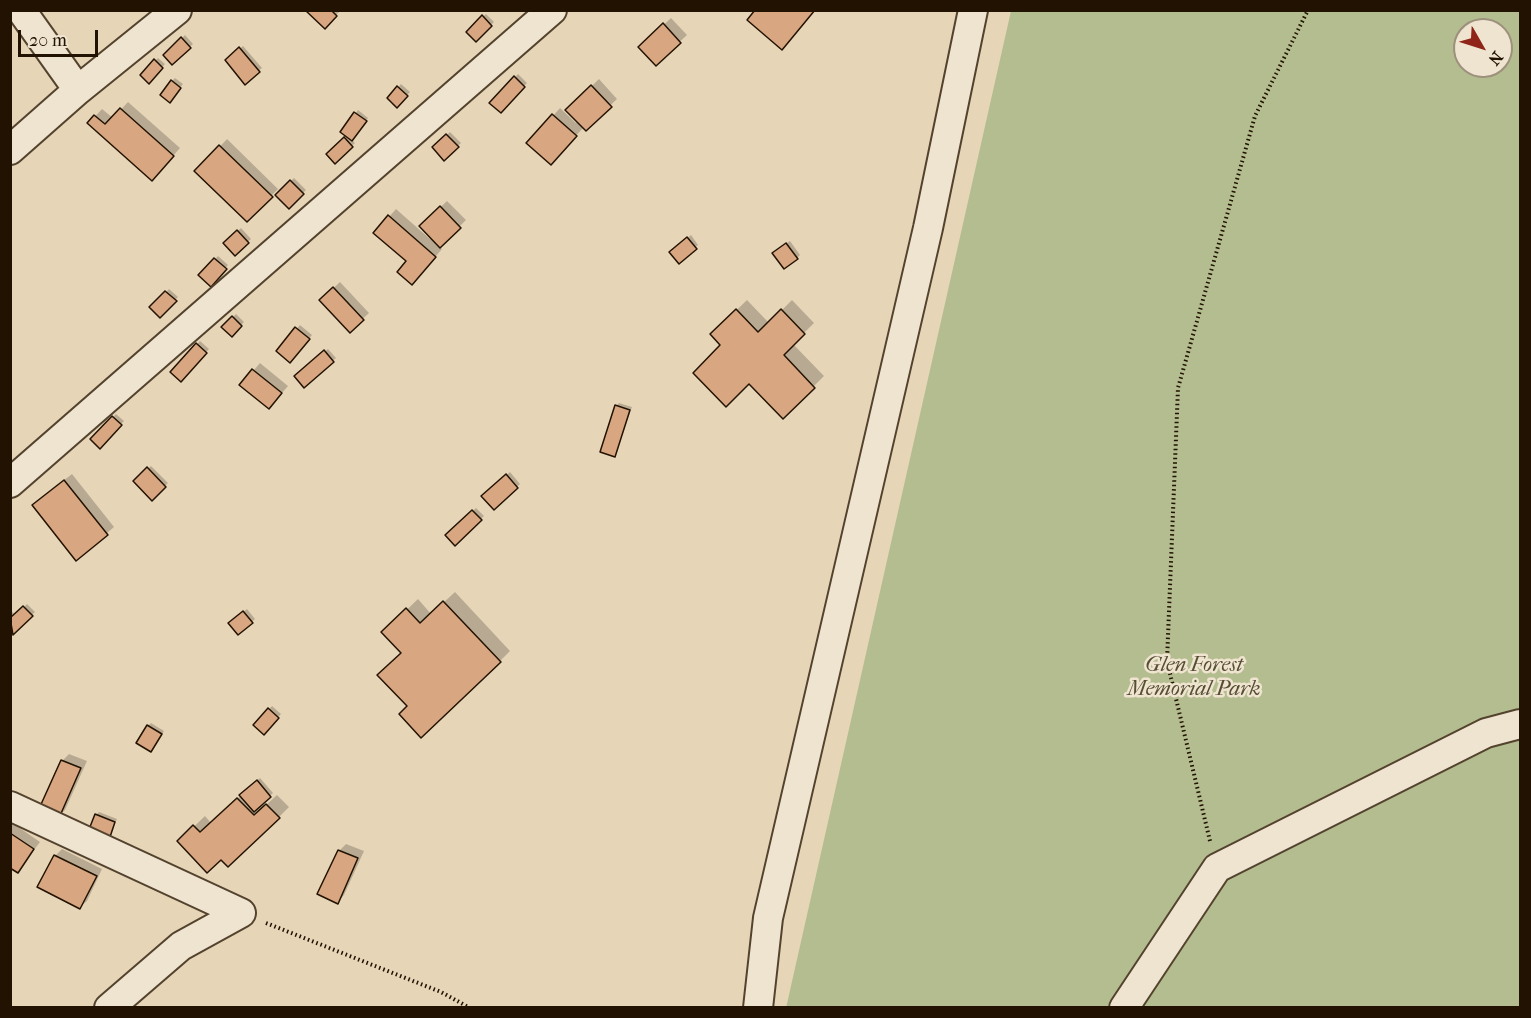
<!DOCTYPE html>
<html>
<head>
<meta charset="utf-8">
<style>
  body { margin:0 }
  #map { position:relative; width:1531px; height:1018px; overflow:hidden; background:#e7d5b7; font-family:"IM FELL French Canon",serif }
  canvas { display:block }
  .frame { position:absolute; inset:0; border:12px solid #221201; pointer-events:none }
  .north { position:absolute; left:1453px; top:18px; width:60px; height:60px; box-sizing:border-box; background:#efe4d0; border:2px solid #9d907d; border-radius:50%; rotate:129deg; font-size:16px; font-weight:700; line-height:24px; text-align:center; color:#221201 }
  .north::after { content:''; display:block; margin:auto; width:21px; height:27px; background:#8f2418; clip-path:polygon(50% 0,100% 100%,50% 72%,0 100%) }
  .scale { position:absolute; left:18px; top:30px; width:80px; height:27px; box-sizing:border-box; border:3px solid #221201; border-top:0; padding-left:8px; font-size:18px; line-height:21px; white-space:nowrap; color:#221201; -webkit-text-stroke:4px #efe4d0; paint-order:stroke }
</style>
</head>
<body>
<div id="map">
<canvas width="1531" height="1018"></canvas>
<div class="frame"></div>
<div class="north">N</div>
<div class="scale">20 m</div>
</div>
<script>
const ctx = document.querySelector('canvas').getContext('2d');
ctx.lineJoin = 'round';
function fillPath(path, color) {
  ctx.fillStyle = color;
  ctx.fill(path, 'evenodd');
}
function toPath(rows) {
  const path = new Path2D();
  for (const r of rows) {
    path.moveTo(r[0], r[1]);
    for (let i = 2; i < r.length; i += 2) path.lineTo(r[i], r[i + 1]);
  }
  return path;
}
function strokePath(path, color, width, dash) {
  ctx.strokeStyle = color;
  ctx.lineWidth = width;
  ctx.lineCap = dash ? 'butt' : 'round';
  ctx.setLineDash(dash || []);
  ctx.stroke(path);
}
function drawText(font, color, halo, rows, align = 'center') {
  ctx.font = font + ' "IM FELL French Canon",serif';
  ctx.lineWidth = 5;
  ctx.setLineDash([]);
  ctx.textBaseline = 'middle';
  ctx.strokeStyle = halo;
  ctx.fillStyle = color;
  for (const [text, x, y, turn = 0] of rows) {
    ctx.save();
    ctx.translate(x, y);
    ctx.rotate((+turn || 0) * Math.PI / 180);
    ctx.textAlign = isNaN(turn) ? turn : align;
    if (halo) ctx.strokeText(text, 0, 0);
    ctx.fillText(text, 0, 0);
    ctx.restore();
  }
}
const green = toPath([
  [1011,11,1520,11,1520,1007,786,1008],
  [1465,30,1501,30,1501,66,1465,66]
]);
const shadow = toPath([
  [307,10,341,10,325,27],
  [486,14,494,22,476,40,468,32],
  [671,18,687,35,656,64,640,47],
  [185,35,193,44,172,63,165,55],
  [243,46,262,68,245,82,227,60],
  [158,58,165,64,149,82,142,75],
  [518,74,527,83,501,111,491,103],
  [175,78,183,84,172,98,172,81],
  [599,79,617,99,586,129,584,127,557,156,529,143,560,108,576,123,578,121,567,110],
  [401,84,410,92,397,106,389,98],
  [128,102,180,148,159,172,89,123,102,109,113,118],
  [358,110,368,118,352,140,355,143,335,162,328,154,348,136,342,132],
  [450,132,461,143,444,159,434,147],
  [227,139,278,189,247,220,197,171],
  [294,178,306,190,289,207,277,195],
  [447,201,466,220,439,247,442,249,419,276,408,261,375,233,396,209,430,239,431,237,421,226],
  [241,228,251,239,235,254,225,243],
  [691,235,698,245,679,262,671,253],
  [790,241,800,255,797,258,777,250],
  [218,256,228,265,211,285,200,275],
  [340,282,369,313,350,331,321,300],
  [169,289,178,297,160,316,151,307],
  [747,300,769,323,792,300,814,323,793,344,824,376,783,417,712,334],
  [236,314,244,322,232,335,223,327],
  [300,325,312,335,293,358,278,351],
  [200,341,209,349,181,380,172,372],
  [328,349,336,358,304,386,299,373],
  [260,363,288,386,275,401,241,385],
  [619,403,632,407,615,455,616,406],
  [116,414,124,421,100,447,93,439],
  [151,466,168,483,152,499,135,481],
  [510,472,520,484,494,508,483,496],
  [72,474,114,527,77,559,41,498],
  [476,508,484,516,455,544,447,535],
  [455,592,510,651,500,661,409,706,402,653,394,622,418,599,431,614],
  [27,604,35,612,13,633,10,630,10,610,16,615],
  [247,609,255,619,239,633,233,620],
  [272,706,281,714,264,733,255,725],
  [151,723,164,731,154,747,148,726],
  [69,754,87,761,65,810,59,816,62,761],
  [260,778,273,793,262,803,265,806,277,795,289,807,279,817,221,858,179,841,205,816,211,823],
  [99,812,117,819,108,838,96,815],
  [11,822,40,842,18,871,10,866],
  [346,844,364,851,344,895,338,902,339,851],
  [62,849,102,869,87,901,80,907,39,887,55,856]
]);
const building = toPath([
  [305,10,331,10,337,16,325,29,305,10],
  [755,10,815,10,782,50,747,20,755,10],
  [482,15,492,26,476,42,466,32,482,15],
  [663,23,681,43,656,66,638,47,663,23],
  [181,37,191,48,172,65,163,55,181,37],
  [239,47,260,72,245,85,225,60,239,47],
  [154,59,163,68,149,84,140,75,154,59],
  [514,76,525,87,501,113,489,103,514,76],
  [171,80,181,88,170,103,160,95,171,80],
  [591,85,612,107,586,131,565,110,591,85],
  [397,86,408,96,397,108,387,98,397,86],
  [120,108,174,156,152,181,87,123,94,115,105,124,120,108],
  [354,112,367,121,352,141,340,132,354,112],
  [552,114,577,136,551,165,526,143,552,114],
  [446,134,459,147,444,161,432,147,446,134],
  [344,137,353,147,335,164,326,154,344,137],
  [219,145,273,197,247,222,194,171,219,145],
  [290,180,304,194,289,209,275,195,290,180],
  [440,206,461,228,440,248,419,226,440,206],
  [388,215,436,257,412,285,397,272,406,261,373,233,388,215],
  [237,230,249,243,235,256,223,243,237,230],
  [687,237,697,249,679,264,669,252,687,237],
  [786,243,798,259,784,269,772,253,786,243],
  [214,258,227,269,211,287,198,275,214,258],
  [333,287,364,320,350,333,319,300,333,287],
  [165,291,177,301,160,318,149,307,165,291],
  [736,309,758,332,781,309,805,334,784,355,815,388,783,419,749,384,726,407,693,373,720,345,710,334,736,309],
  [232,316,242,326,232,337,221,327,232,316],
  [295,327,310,339,290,363,276,351,295,327],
  [196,343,207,353,181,382,170,372,196,343],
  [324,350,334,362,304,388,294,376,324,350],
  [252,369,282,393,269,409,239,385,252,369],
  [615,405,630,410,615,457,600,452,615,405],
  [112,416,122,425,100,449,90,439,112,416],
  [147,467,166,487,152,501,133,481,147,467],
  [506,474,518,488,494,510,481,496,506,474],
  [64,480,108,535,76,561,32,505,64,480],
  [472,510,482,520,455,546,445,535,472,510],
  [443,601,501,662,421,738,399,714,407,706,377,675,401,653,381,632,406,608,420,623,443,601],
  [23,606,33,616,13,635,10,618,23,606],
  [243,611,253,623,238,635,228,623,243,611],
  [268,708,279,718,264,735,253,725,268,708],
  [147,725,162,734,151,752,136,743,147,725],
  [61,760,81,768,59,818,38,811,61,760],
  [257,780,271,797,254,812,239,795,257,780],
  [237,798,254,815,266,804,280,818,228,867,221,860,207,873,177,841,193,825,200,832,237,798],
  [95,814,115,822,109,840,88,832,95,814],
  [10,833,34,849,18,873,10,868,10,833],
  [338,850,358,858,338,904,317,894,338,850],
  [54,855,97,876,80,909,37,887,54,855]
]);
const path = toPath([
  [1210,841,1167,661,1178,388,1255,116,1308,10],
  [266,923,441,992,470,1008]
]);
const minor = toPath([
  [21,10,78,90],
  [10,150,78,90,177,10],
  [10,483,552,10],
  [10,806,241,913,181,946,109,1008],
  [758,1008,768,918,928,228,973,10],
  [1124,1008,1217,868,1486,733,1520,724]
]);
const parkNames = [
  ["Glen Forest",1194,666],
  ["Memorial Park",1194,690]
];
fillPath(green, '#b4bd8f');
fillPath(shadow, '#0003');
fillPath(building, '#d8a681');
strokePath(building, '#221201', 1.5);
strokePath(minor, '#53432e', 32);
strokePath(path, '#221201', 4, [1.5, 3]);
strokePath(minor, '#efe4d0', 28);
drawText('italic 21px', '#554e33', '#efe4d0', parkNames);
</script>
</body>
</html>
